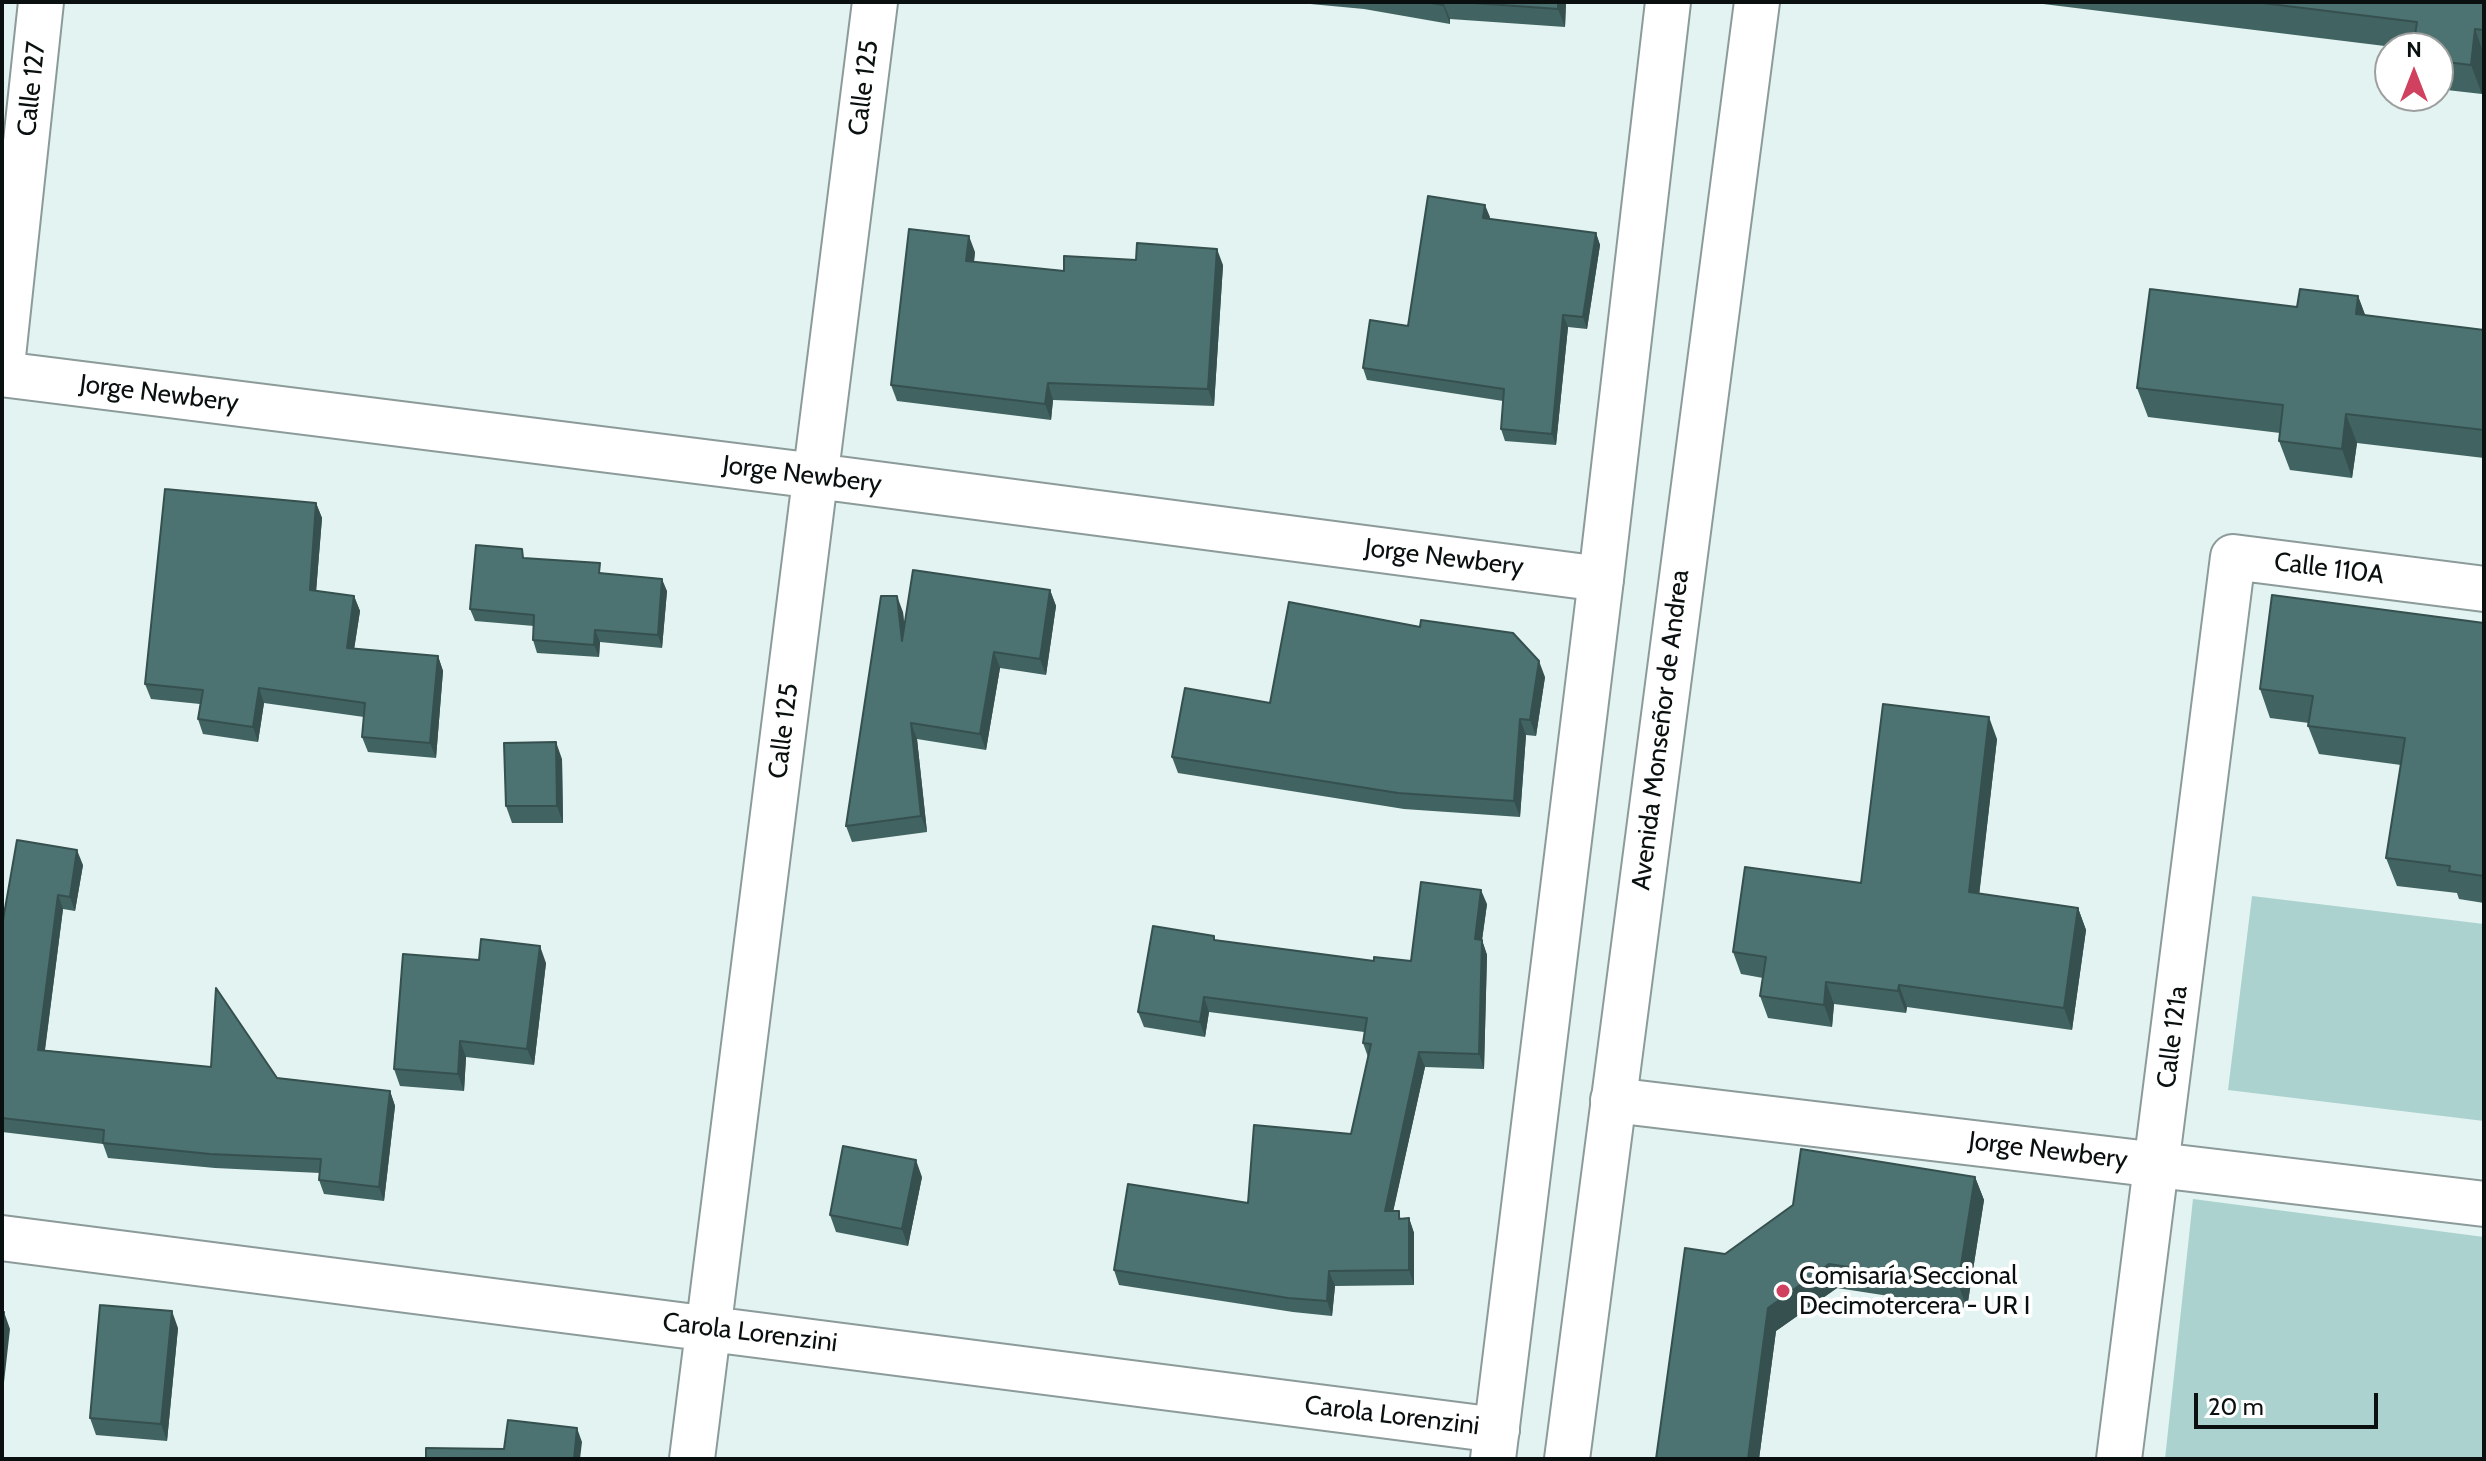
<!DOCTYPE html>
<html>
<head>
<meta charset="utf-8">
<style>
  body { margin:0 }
  #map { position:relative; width:2486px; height:1461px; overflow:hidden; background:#e2f3f1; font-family:Cabin,sans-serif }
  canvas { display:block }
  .frame { position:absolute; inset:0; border:4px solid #0a100f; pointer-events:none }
  .north { position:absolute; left:2374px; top:32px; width:80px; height:80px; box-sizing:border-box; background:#fff; border:2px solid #9d9f9f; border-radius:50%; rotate:0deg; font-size:22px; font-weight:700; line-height:32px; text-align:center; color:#0a100f }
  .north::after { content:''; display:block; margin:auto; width:28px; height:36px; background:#d0405f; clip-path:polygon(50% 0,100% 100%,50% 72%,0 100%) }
  .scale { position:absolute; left:2194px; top:1393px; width:184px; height:36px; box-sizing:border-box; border:4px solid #0a100f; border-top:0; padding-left:10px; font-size:24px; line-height:28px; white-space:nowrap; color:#0a100f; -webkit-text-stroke:6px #fff; paint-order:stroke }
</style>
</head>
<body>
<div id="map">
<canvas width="2486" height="1461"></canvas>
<div class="frame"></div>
<div class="north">N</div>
<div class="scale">20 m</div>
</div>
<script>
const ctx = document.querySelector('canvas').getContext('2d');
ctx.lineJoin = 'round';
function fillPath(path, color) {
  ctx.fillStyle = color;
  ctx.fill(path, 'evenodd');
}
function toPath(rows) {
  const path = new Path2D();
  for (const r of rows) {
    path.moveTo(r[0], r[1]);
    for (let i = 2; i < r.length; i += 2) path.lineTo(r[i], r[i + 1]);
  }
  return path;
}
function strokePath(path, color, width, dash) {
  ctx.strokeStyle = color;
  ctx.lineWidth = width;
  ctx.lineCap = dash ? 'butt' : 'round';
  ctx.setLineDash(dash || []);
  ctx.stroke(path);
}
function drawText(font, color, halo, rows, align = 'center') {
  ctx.font = font + ' Cabin,sans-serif';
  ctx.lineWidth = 8;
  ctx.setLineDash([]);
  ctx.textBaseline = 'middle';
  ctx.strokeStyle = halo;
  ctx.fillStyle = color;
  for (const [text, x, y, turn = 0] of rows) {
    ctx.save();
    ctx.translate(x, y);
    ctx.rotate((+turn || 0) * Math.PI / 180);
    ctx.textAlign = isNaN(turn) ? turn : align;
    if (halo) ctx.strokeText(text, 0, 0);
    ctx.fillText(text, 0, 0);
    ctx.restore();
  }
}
const green = toPath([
  [2252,896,2484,924,2484,1121,2228,1090],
  [2193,1199,2484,1237,2484,1459,2165,1459]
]);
const minor = toPath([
  [2,366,41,2],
  [2,374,816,476,1601,579],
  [1613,1100,2484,1204],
  [2,1238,1497,1430],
  [692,1459,875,2],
  [2119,1459,2233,557,2484,589]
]);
const secondary = toPath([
  [1493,1459,1601,579,1668,2],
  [1567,1459,1757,2]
]);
const wall = toPath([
  [1289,2,1566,2,1565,27,1450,19,1450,24,1364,9],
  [2027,2,2484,2,2484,71,2482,94,2438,89,2438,48,2401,48],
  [1490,217,1489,219,1596,233,1600,245,1587,329,1568,327,1556,445,1505,441,1501,429,1503,401,1367,380,1363,368,1408,326],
  [975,252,974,262,1064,271,1223,265,1214,406,1053,400,1051,420,897,401,891,385],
  [2358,296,2365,315,2484,330,2484,458,2357,443,2352,478,2290,470,2279,441,2280,433,2148,417,2137,388,2297,307],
  [316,503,322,518,316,591,354,596,360,611,354,649,438,656,443,671,436,758,368,752,362,737,364,717,264,703,258,742,203,734,198,719,200,704,151,699,145,684],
  [525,558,603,573,667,591,662,648,600,642,599,657,537,653,533,640,534,626,475,621,470,609],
  [1050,590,1056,606,1046,675,1000,668,986,750,917,739,927,832,852,842,846,826,903,612,904,626],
  [2484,623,2484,903,2459,899,2457,893,2397,886,2386,858,2401,765,2319,754,2308,726,2309,723,2270,718,2260,689],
  [1545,677,1536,736,1526,735,1520,817,1404,809,1178,773,1172,757],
  [1997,739,1979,894,2078,908,2086,930,2072,1030,1907,1007,1906,1013,1834,1004,1832,1027,1768,1018,1760,996,1763,978,1741,974,1733,952,1861,883],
  [562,759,563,823,512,823,506,806],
  [83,865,75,911,63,909,45,1050,390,1091,395,1106,384,1201,324,1194,319,1180,320,1173,215,1168,108,1158,103,1144,2,1132,2,926],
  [1487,904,1482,940,1487,955,1484,1069,1425,1067,1393,1211,1402,1219,1409,1218,1414,1233,1414,1285,1335,1286,1332,1316,1293,1312,1119,1285,1114,1270,1248,1203,1351,1134,1368,1057,1363,1043,1364,1032,1209,1012,1205,1037,1144,1027,1138,1012,1216,940,1374,961,1411,961],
  [479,960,546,963,534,1065,466,1057,464,1091,400,1086,394,1069],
  [922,1177,908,1246,836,1232,830,1215],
  [1975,1177,1984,1200,1967,1308,1837,1288,1776,1331,1759,1459,1656,1459,1725,1254,1793,1205],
  [178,1328,167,1441,96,1435,90,1418]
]);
const shadedWall = toPath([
  [1443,2,1450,19,1450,24,1443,5],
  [1558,2,1566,2,1565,27,1558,9],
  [2475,29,2484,55,2482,94,2471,65],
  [1485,205,1490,217,1488,230,1483,218],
  [1596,233,1600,245,1587,329,1583,317],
  [969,236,975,252,972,277,966,261],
  [1217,249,1223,265,1214,406,1208,389],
  [2358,296,2369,325,2356,314],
  [1563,315,1568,327,1556,445,1552,434],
  [1048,383,1053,400,1051,420,1045,404],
  [2346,414,2357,443,2352,478,2342,449],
  [316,503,322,518,315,605,310,590],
  [662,579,667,591,662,648,658,635],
  [1050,590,1056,606,1046,675,1040,659],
  [354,596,360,611,352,663,347,648],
  [897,596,903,612,908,658,902,641],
  [595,630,600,642,599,657,594,645],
  [994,652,1000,668,986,750,980,734],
  [438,656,443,671,436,758,430,743],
  [1539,661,1545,677,1536,736,1530,720],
  [259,688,264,703,258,742,253,727],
  [1989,717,1997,739,1977,914,1969,892],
  [1520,719,1526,735,1520,817,1514,801],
  [911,723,917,739,927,832,921,816],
  [556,742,562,759,563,823,557,806],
  [77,850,83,865,75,911,70,897],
  [1481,890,1487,904,1482,940,1487,955,1484,1069,1479,1054,1475,939],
  [58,895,63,909,43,1064,38,1050],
  [2078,908,2086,930,2072,1030,2064,1008],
  [540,946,546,963,534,1065,527,1049],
  [1826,982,1834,1004,1832,1027,1824,1005],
  [1899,985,1907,1007,1906,1013,1898,991],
  [1204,997,1209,1012,1205,1037,1200,1022],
  [460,1041,466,1057,464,1091,458,1074],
  [1419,1052,1425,1067,1390,1226,1385,1211],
  [390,1091,395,1106,384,1201,379,1187],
  [916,1160,922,1177,908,1246,902,1229],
  [1975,1177,1984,1200,1967,1308,1958,1284],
  [1409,1218,1414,1233,1414,1285,1409,1270],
  [1829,1264,1837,1288,1776,1331,1759,1459,1748,1459,1768,1308],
  [1329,1271,1335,1286,1332,1316,1327,1301],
  [172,1311,178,1328,167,1441,161,1424],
  [4,1312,10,1329,2,1400,2,1331],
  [577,1428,582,1442,580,1459,574,1459]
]);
const building = toPath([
  [1425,2,1443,2,1443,5,1425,2],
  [1460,2,1558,2,1558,9,1460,2],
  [2254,2,2484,2,2484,30,2475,29,2471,65,2438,61,2438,48,2413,48,2417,22,2254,2],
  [1428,196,1485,205,1483,218,1596,233,1583,317,1563,315,1552,434,1501,429,1504,389,1363,368,1370,320,1408,326,1428,196],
  [909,229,969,236,966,261,1064,271,1064,256,1136,260,1137,243,1217,249,1208,389,1048,383,1045,404,891,385,909,229],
  [2150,289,2297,307,2300,289,2358,296,2356,314,2484,330,2484,430,2346,414,2342,449,2279,441,2283,405,2137,388,2150,289],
  [165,489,316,503,310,590,354,596,347,648,438,656,430,743,362,737,365,703,259,688,253,727,198,719,203,690,145,684,165,489],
  [476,545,522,549,523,558,600,563,599,573,662,579,658,635,595,630,594,645,533,640,534,615,470,609,476,545],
  [913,570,1050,590,1040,659,994,652,980,734,911,723,921,816,846,826,881,596,897,596,902,641,913,570],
  [2272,595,2484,623,2484,876,2449,871,2450,866,2386,858,2405,738,2308,726,2313,696,2260,689,2272,595],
  [1289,602,1420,627,1421,620,1513,633,1539,661,1530,720,1520,719,1514,801,1398,793,1172,757,1185,688,1270,703,1289,602],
  [1883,704,1989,717,1969,892,2078,908,2064,1008,1899,985,1898,991,1826,982,1824,1005,1760,996,1766,957,1733,952,1745,867,1861,883,1883,704],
  [556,742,557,806,506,806,504,743,556,742],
  [17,840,77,850,70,897,58,895,38,1050,211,1067,216,988,277,1078,390,1091,379,1187,319,1180,321,1159,210,1154,103,1143,104,1130,2,1118,2,926,17,840],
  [1421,882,1481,890,1475,939,1482,940,1479,1054,1419,1052,1385,1211,1399,1211,1399,1219,1409,1218,1409,1270,1329,1271,1327,1301,1288,1298,1114,1270,1128,1184,1248,1203,1254,1125,1351,1134,1371,1044,1363,1043,1367,1018,1204,997,1200,1022,1138,1012,1153,926,1214,936,1214,940,1374,961,1374,957,1411,961,1421,882],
  [481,939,540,946,527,1049,460,1041,458,1074,394,1069,403,954,479,960,481,939],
  [843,1146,916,1160,902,1229,830,1215,843,1146],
  [1801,1149,1975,1177,1958,1284,1829,1264,1768,1308,1748,1459,1656,1459,1685,1248,1725,1254,1793,1205,1801,1149],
  [100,1305,172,1311,161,1424,90,1418,100,1305],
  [2,1312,4,1312,2,1331,2,1312],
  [508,1420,577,1428,574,1459,426,1459,426,1448,504,1449,508,1420]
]);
const markers = [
  [1783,1291,8,"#d0405f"]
];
const streetNames = [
  ["Calle 125",864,88,-83],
  ["Calle 127",32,89,-84],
  ["Jorge Newbery",159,394,7],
  ["Jorge Newbery",802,475,7],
  ["Jorge Newbery",1444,558,7],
  ["Calle 110A",2329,569,7],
  ["Avenida Monseñor de Andrea",1661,730,-83],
  ["Calle 125",784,731,-83],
  ["Calle 121a",2173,1037,-83],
  ["Jorge Newbery",2048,1151,7],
  ["Carola Lorenzini",750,1333,7],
  ["Carola Lorenzini",1392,1416,7]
];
const poiNames = [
  ["Comisaría Seccional",1799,1276],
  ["Decimotercera - UR I",1799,1306]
];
fillPath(green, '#acd2d0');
strokePath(minor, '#8c9b9a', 48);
strokePath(secondary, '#8c9b9a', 48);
strokePath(minor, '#fff', 44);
strokePath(secondary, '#fff', 44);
fillPath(wall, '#416361');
fillPath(shadedWall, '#35504f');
fillPath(building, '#4c7371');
strokePath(building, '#35504f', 2);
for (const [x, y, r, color] of markers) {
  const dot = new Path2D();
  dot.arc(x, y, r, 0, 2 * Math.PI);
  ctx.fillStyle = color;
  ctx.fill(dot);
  strokePath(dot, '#fff', 3);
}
drawText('26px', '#0a100f', '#fff', streetNames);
drawText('26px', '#0a100f', '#fff', poiNames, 'left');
</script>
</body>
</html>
